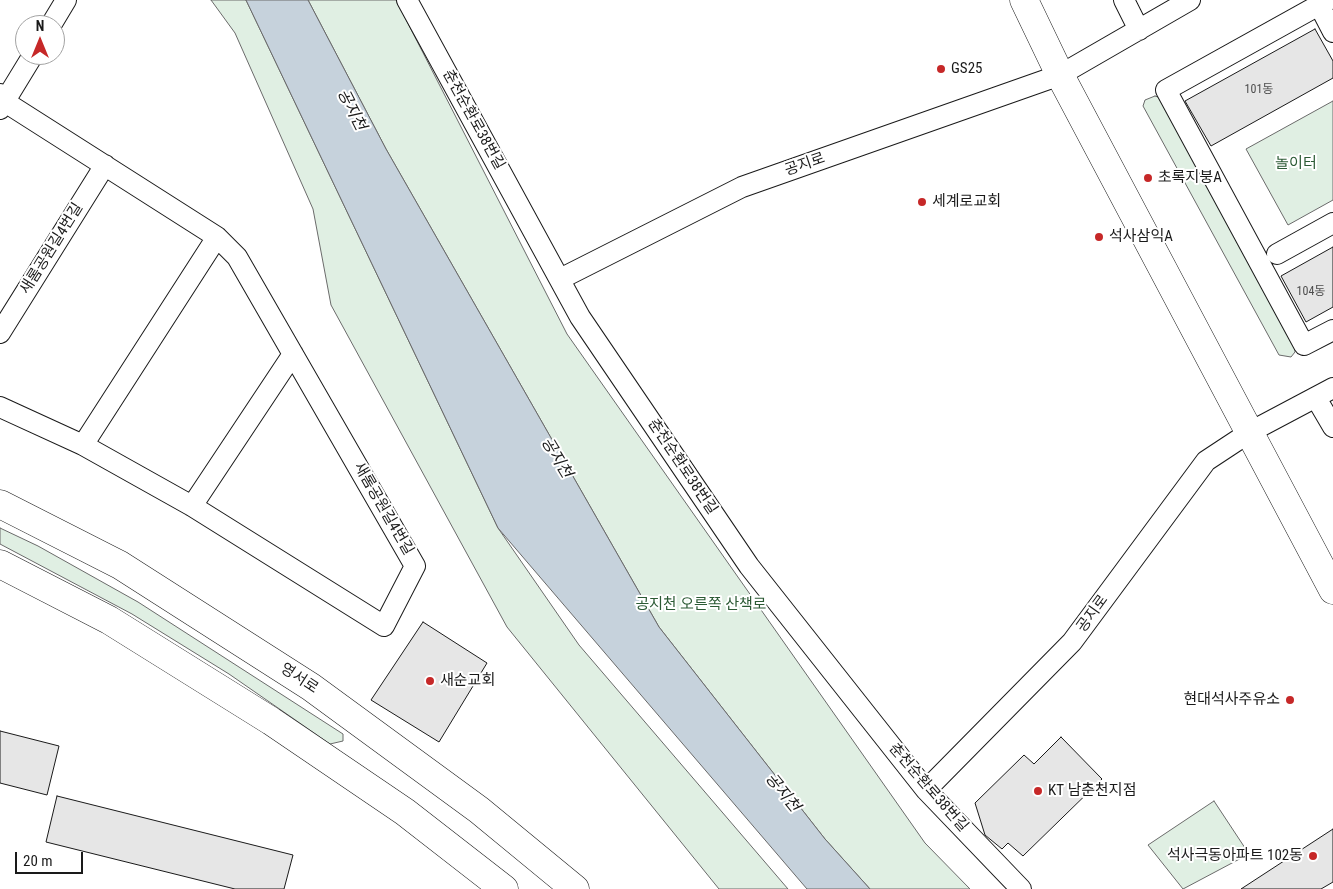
<!DOCTYPE html>
<html>
<head>
<meta charset="utf-8">
<style>
  body { margin:0 }
  #map { position:relative; width:1333px; height:889px; overflow:hidden; background:#fff; font-family:"Roboto Condensed",sans-serif }
  canvas { display:block }
  .north { position:absolute; left:15px; top:15px; width:50px; height:50px; box-sizing:border-box; background:#fff; border:1px solid #a3a3a3; border-radius:50%; rotate:0deg; font-size:14px; font-weight:700; line-height:20px; text-align:center; color:#1a1a1a }
  .north::after { content:''; display:block; margin:auto; width:18px; height:22px; background:#c62828; clip-path:polygon(50% 0,100% 100%,50% 72%,0 100%) }
  .scale { position:absolute; left:15px; top:852px; width:68px; height:22px; box-sizing:border-box; border:2px solid #1a1a1a; border-top:0; padding-left:6px; font-size:15px; line-height:18px; white-space:nowrap; color:#1a1a1a; -webkit-text-stroke:4px #fff; paint-order:stroke }
</style>
</head>
<body>
<div id="map">
<canvas width="1333" height="889"></canvas>
<div class="north">N</div>
<div class="scale">20 m</div>
</div>
<script>
const ctx = document.querySelector('canvas').getContext('2d');
ctx.lineJoin = 'round';
function fillPath(path, color) {
  ctx.fillStyle = color;
  ctx.fill(path, 'evenodd');
}
function toPath(rows) {
  const path = new Path2D();
  for (const r of rows) {
    path.moveTo(r[0], r[1]);
    for (let i = 2; i < r.length; i += 2) path.lineTo(r[i], r[i + 1]);
  }
  return path;
}
function strokePath(path, color, width, dash) {
  ctx.strokeStyle = color;
  ctx.lineWidth = width;
  ctx.lineCap = dash ? 'butt' : 'round';
  ctx.setLineDash(dash || []);
  ctx.stroke(path);
}
function drawText(font, color, halo, rows, align = 'center') {
  ctx.font = font + ' "Roboto Condensed","Noto Sans KR",sans-serif';
  ctx.lineWidth = 4;
  ctx.setLineDash([]);
  ctx.textBaseline = 'middle';
  ctx.strokeStyle = halo;
  ctx.fillStyle = color;
  for (const [text, x, y, turn = 0] of rows) {
    ctx.save();
    ctx.translate(x, y);
    ctx.rotate((+turn || 0) * Math.PI / 180);
    ctx.textAlign = isNaN(turn) ? turn : align;
    if (halo) ctx.strokeText(text, 0, 0);
    ctx.fillText(text, 0, 0);
    ctx.restore();
  }
}
const green = toPath([
  [211,0,246,0,498,528,579,645,788,889,719,889,507,627,331,305,313,209,235,33,211,0],
  [308,0,396,0,567,334,925,843,970,889,870,889,825,839,659,627,386,149,308,0],
  [1155,96,1161,98,1295,347,1295,352,1291,357,1279,355,1143,106,1145,100,1155,96],
  [1333,101,1333,200,1288,225,1246,149,1333,101],
  [0,528,38,546,138,602,343,734,343,741,330,744,229,674,132,614,0,544,0,528],
  [1214,801,1249,854,1183,889,1148,845,1214,801]
]);
const water = toPath([
  [246,0,308,0,386,149,659,627,825,839,870,889,807,889,498,528,246,0]
]);
const building = toPath([
  [1315,29,1333,61,1333,78,1211,146,1185,101,1315,29],
  [1333,247,1333,307,1306,322,1281,276,1333,247],
  [423,622,487,663,439,742,371,700,423,622],
  [0,731,59,746,47,795,0,783,0,731],
  [1061,737,1102,779,1023,856,1008,843,1002,849,985,835,975,803,1024,755,1034,764,1061,737],
  [57,796,293,855,284,889,235,889,46,842,57,796],
  [1333,829,1333,882,1321,889,1241,889,1333,829]
]);
const street = toPath([
  [407,0,580,317,749,566,926,790,1021,889],
  [1124,0,1139,30],
  [1328,0,1319,5,1333,32],
  [1319,5,1166,90,1304,345,1333,330],
  [51,25,66,0],
  [0,94,5,102,217,237,237,257,415,566,384,626,192,506,83,445,0,407],
  [0,109,33,55],
  [1277,254,1333,223],
  [560,279,742,187,1060,75,1190,0],
  [0,333,105,165],
  [1316,398,1333,427],
  [83,445,217,237],
  [192,506,293,354],
  [926,790,1072,642,1206,461,1250,432,1333,388]
]);
const secondary = toPath([
  [1024,0,1060,75,1333,590],
  [0,504,120,565,311,687,479,810,575,889],
  [0,564,109,620,271,721,405,812,504,889]
]);
const markers = [
  [941,69,5,"#c62828"],
  [1148,178,5,"#c62828"],
  [922,202,5,"#c62828"],
  [1099,237,5,"#c62828"],
  [430,681,5,"#c62828"],
  [1290,700,5,"#c62828"],
  [1038,791,5,"#c62828"],
  [1313,856,5,"#c62828"]
];
const numberNames = [
  ["101동",1259,90],
  ["104동",1311,292]
];
const poiNames = [
  ["GS25",951,69],
  ["초록지붕A",1158,178],
  ["세계로교회",932,202],
  ["석사삼익A",1109,237],
  ["새순교회",440,681],
  ["현대석사주유소",1280,700,"right"],
  ["KT 남춘천지점",1048,791],
  ["석사극동아파트 102동",1303,856,"right"]
];
const streetNames = [
  ["춘천순환로38번길",473,120,61],
  ["공지로",805,165,-19],
  ["새롬공원길4번길",52,249,-58],
  ["춘천순환로38번길",682,467,56],
  ["새롬공원길4번길",383,509,60],
  ["공지로",1093,614,-54],
  ["영서로",299,679,33],
  ["춘천순환로38번길",928,788,49]
];
const parkNames = [
  ["놀이터",1296,164],
  ["공지천 오른쪽 산책로",701,605]
];
const waterNames = [
  ["공지천",351,110,63],
  ["공지천",556,458,59],
  ["공지천",782,793,51]
];
fillPath(green, '#e0efe3');
strokePath(green, '#6a6a6a', 1);
fillPath(water, '#c6d2dc');
strokePath(water, '#6a6a6a', 1);
fillPath(building, '#e6e6e6');
strokePath(building, '#1a1a1a', 1);
strokePath(street, '#1a1a1a', 22);
strokePath(secondary, '#1a1a1a', 29);
strokePath(street, '#fff', 20);
strokePath(secondary, '#fff', 28);
for (const [x, y, r, color] of markers) {
  const dot = new Path2D();
  dot.arc(x, y, r, 0, 2 * Math.PI);
  ctx.fillStyle = color;
  ctx.fill(dot);
  strokePath(dot, '#fff', 2);
}
drawText('12px', '#4d4d4d', null, numberNames);
drawText('15px', '#1a1a1a', '#fff', poiNames, 'left');
drawText('15px', '#1a1a1a', '#fff', streetNames);
drawText('15px', '#2b5a34', '#fff', parkNames);
drawText('italic 16px', '#1a1a1a', '#fff', waterNames);
</script>
</body>
</html>
